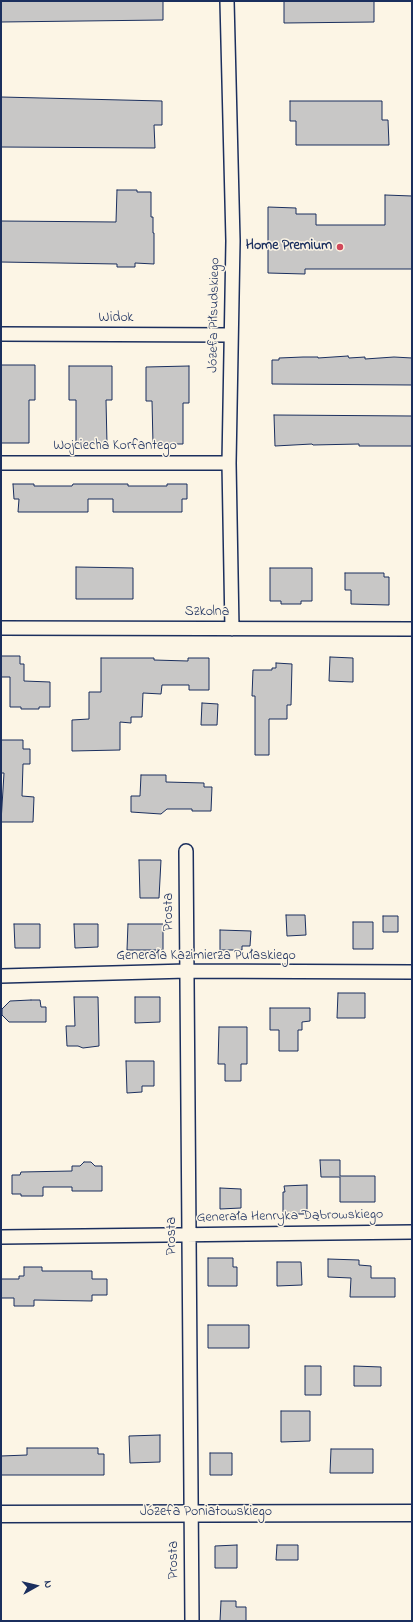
<!DOCTYPE html>
<html>
<head>
<meta charset="utf-8">
<style>
  body { margin:0 }
  #map { position:relative; width:413px; height:1622px; overflow:hidden; background:#fcf5e5; font-family:"Indie Flower",sans-serif }
  canvas { display:block }
  .frame { position:absolute; inset:0; border:2px solid #1b2f5e; pointer-events:none }
  .north { position:absolute; left:16px; top:1566px; width:40px; height:40px; -webkit-text-stroke:3px #fcf5e5; paint-order:stroke; rotate:82deg; font-size:11px; font-weight:700; line-height:16px; text-align:center; color:#1b2f5e }
  .north::after { content:''; display:block; margin:auto; width:14px; height:18px; background:#1b2f5e; clip-path:polygon(50% 0,100% 100%,50% 72%,0 100%) }
</style>
</head>
<body>
<div id="map">
<canvas width="413" height="1622"></canvas>
<div class="frame"></div>
<div class="north">N</div>
</div>
<script>
const ctx = document.querySelector('canvas').getContext('2d');
ctx.lineJoin = 'round';
function fillPath(path, color) {
  ctx.fillStyle = color;
  ctx.fill(path, 'evenodd');
}
function toPath(rows) {
  const path = new Path2D();
  for (const r of rows) {
    path.moveTo(r[0], r[1]);
    for (let i = 2; i < r.length; i += 2) path.lineTo(r[i], r[i + 1]);
  }
  return path;
}
function strokePath(path, color, width, dash) {
  ctx.strokeStyle = color;
  ctx.lineWidth = width;
  ctx.lineCap = dash ? 'butt' : 'round';
  ctx.setLineDash(dash || []);
  ctx.stroke(path);
}
function drawText(font, color, halo, rows, align = 'center') {
  ctx.font = font + ' "Indie Flower",sans-serif';
  ctx.lineWidth = 3;
  ctx.setLineDash([]);
  ctx.textBaseline = 'middle';
  ctx.strokeStyle = halo;
  ctx.fillStyle = color;
  for (const [text, x, y, turn = 0] of rows) {
    ctx.save();
    ctx.translate(x, y);
    ctx.rotate((+turn || 0) * Math.PI / 180);
    ctx.textAlign = isNaN(turn) ? turn : align;
    if (halo) ctx.strokeText(text, 0, 0);
    ctx.fillText(text, 0, 0);
    ctx.restore();
  }
}
const building = toPath([
  [1,1,163,1,163,20,1,22,1,1],
  [284,1,374,1,374,22,284,23,284,1],
  [1,97,162,101,162,125,154,125,155,148,1,147,1,97],
  [290,101,382,101,382,120,388,120,389,145,296,145,296,121,290,121,290,101],
  [117,190,137,190,137,192,151,192,151,217,153,217,153,233,154,233,154,264,135,263,135,267,117,267,117,264,1,262,1,221,116,222,117,190],
  [385,195,412,196,412,269,305,269,305,274,268,273,268,207,296,208,296,214,316,214,316,225,385,225,385,195],
  [348,356,349,358,365,357,365,359,394,357,412,358,412,385,272,384,272,360,279,360,279,358,303,357,318,357,318,358,348,356],
  [1,365,35,365,35,400,29,400,29,443,1,443,1,365],
  [69,366,112,366,112,400,106,400,107,444,76,444,76,400,69,400,69,366],
  [189,366,189,403,183,403,183,444,153,444,152,401,146,401,146,367,189,366],
  [274,415,412,416,412,446,359,446,359,444,313,445,312,444,275,446,274,415],
  [13,484,34,484,34,486,72,486,73,484,128,484,128,486,167,486,167,484,187,484,187,499,182,499,182,512,113,512,113,499,88,499,88,512,18,512,19,499,14,499,13,484],
  [76,567,133,568,133,599,76,599,76,567],
  [270,568,312,568,312,601,301,601,301,604,281,604,281,601,270,601,270,568],
  [345,573,384,573,384,577,389,577,389,605,351,604,351,590,345,590,345,573],
  [1,656,20,656,20,664,24,664,24,681,50,682,50,707,39,707,39,709,21,709,21,707,10,707,10,677,1,677,1,656],
  [330,657,353,658,353,682,329,681,330,657],
  [101,658,154,658,154,660,188,661,188,658,209,658,209,690,189,690,189,685,162,685,161,694,143,693,142,717,131,717,131,723,120,722,120,750,72,751,72,720,89,719,89,692,101,692,101,658],
  [276,663,292,664,291,705,287,705,287,719,269,719,269,755,255,755,255,696,252,696,253,670,272,670,272,668,276,668,276,663],
  [202,703,218,704,217,725,201,725,202,703],
  [1,740,23,740,23,749,30,749,30,764,23,764,22,796,34,797,33,822,1,822,4,773,1,773,1,740],
  [141,775,166,775,166,782,204,783,204,787,212,787,211,811,192,811,192,809,167,809,161,814,131,812,131,796,140,796,141,775],
  [139,860,161,860,159,898,140,898,139,860],
  [286,915,305,915,306,935,287,936,286,915],
  [383,916,398,916,398,932,383,932,383,916],
  [353,922,373,922,373,949,353,949,353,922],
  [14,924,40,924,40,948,15,948,14,924],
  [74,924,98,924,98,947,75,948,74,924],
  [128,924,163,924,163,950,127,950,128,924],
  [220,930,251,931,250,946,242,946,242,950,220,950,220,930],
  [338,993,365,993,365,1018,337,1018,338,993],
  [74,997,98,997,99,1046,83,1048,78,1046,67,1046,66,1026,75,1026,74,997],
  [135,997,160,997,160,1022,135,1023,135,997],
  [31,1000,40,1000,41,1007,46,1007,46,1022,9,1022,2,1015,2,1009,10,1001,31,1000],
  [270,1008,310,1008,310,1021,302,1022,302,1030,298,1030,298,1051,279,1051,279,1030,270,1030,270,1008],
  [219,1027,247,1027,247,1064,241,1064,241,1081,225,1081,225,1064,218,1064,219,1027],
  [126,1061,154,1061,154,1086,142,1086,142,1092,127,1093,126,1061],
  [320,1160,340,1160,340,1176,375,1176,375,1202,340,1202,340,1177,321,1177,320,1160],
  [84,1162,91,1162,95,1166,102,1166,102,1191,72,1191,72,1187,43,1187,43,1196,21,1196,21,1194,12,1194,12,1175,20,1175,21,1172,72,1171,72,1166,80,1166,84,1162],
  [307,1185,307,1214,283,1214,283,1192,285,1192,284,1186,307,1185],
  [220,1188,241,1189,241,1208,220,1209,220,1188],
  [208,1258,233,1258,233,1267,237,1267,237,1286,208,1286,208,1258],
  [328,1259,359,1260,359,1265,371,1266,371,1278,395,1278,395,1297,350,1297,351,1278,328,1277,328,1259],
  [277,1262,301,1262,302,1285,277,1286,277,1262],
  [24,1267,42,1267,42,1271,92,1271,92,1279,107,1279,107,1295,92,1295,92,1301,34,1300,34,1306,14,1306,14,1298,1,1298,1,1279,19,1279,19,1276,24,1276,24,1267],
  [208,1325,249,1325,249,1348,208,1348,208,1325],
  [305,1366,321,1366,321,1395,305,1395,305,1366],
  [354,1366,381,1367,381,1386,354,1386,354,1366],
  [281,1411,310,1411,310,1441,281,1442,281,1411],
  [160,1435,160,1462,130,1463,129,1436,160,1435],
  [27,1448,98,1448,98,1454,104,1454,104,1475,1,1475,1,1456,27,1455,27,1448],
  [331,1449,373,1449,373,1473,330,1473,331,1449],
  [210,1453,232,1453,232,1475,210,1475,210,1453],
  [237,1545,237,1568,215,1568,215,1546,237,1545],
  [277,1545,298,1545,298,1560,276,1560,277,1545],
  [221,1601,236,1601,236,1607,246,1607,246,1621,220,1621,221,1601]
]);
const minor = toPath([
  [227,1,233,241,229,463,232,629],
  [1,334,231,335],
  [1,463,229,463],
  [1,628,412,629],
  [186,851,192,1621],
  [1,976,187,971,412,972],
  [1,1237,412,1232]
]);
const tertiary = toPath([
  [1,1514,412,1513]
]);
const markers = [
  [340,247,4,"#d1495b"]
];
const poiNames = [
  ["Home Premium",332,247]
];
const streetNames = [
  ["Józefa Piłsudskiego",215,315,-89],
  ["Widok",116,319],
  ["Wojciecha Korfantego",115,447],
  ["Szkolna",207,613],
  ["Prosta",170,912,-90],
  ["Generała Kazimierza Pułaskiego",206,957],
  ["Generała Henryka Dąbrowskiego",290,1217,-1],
  ["Prosta",173,1236,-90],
  ["Józefa Poniatowskiego",206,1513],
  ["Prosta",175,1560,-90]
];
fillPath(building, '#c8c7c6');
strokePath(building, '#1b2f5e', 1);
strokePath(minor, '#1b2f5e', 16);
strokePath(tertiary, '#1b2f5e', 19);
strokePath(minor, '#fcf5e5', 13);
strokePath(tertiary, '#fcf5e5', 16);
for (const [x, y, r, color] of markers) {
  const dot = new Path2D();
  dot.arc(x, y, r, 0, 2 * Math.PI);
  ctx.fillStyle = color;
  ctx.fill(dot);
  strokePath(dot, '#fcf5e5', 1.5);
}
drawText('bold 14px', '#1b2f5e', '#fcf5e5', poiNames, 'right');
drawText('14px', '#1b2f5e', '#fcf5e5', streetNames);
</script>
</body>
</html>
